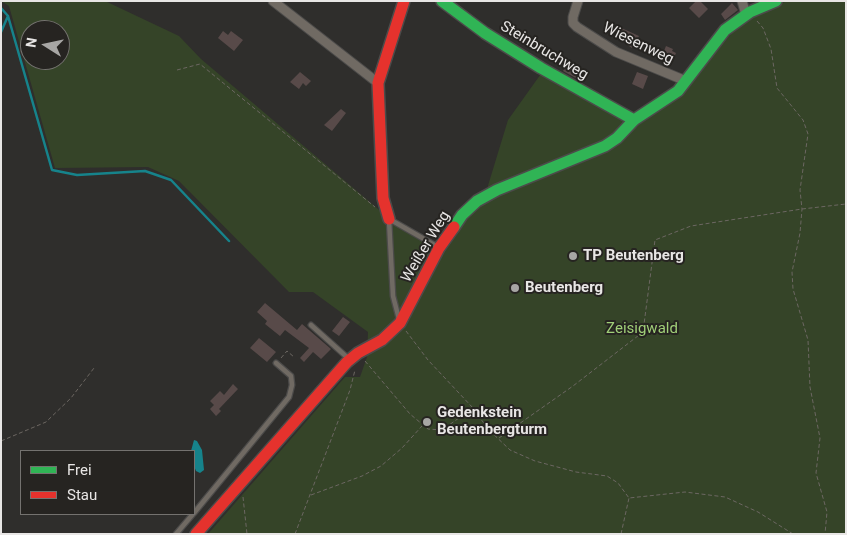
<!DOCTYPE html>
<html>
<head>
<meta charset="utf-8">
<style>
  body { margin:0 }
  #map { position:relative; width:847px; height:535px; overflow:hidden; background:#2f2e2c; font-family:Roboto,sans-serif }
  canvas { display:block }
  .frame { position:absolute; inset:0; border:2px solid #e8e6e5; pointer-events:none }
  .legend { position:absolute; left:20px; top:450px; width:175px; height:65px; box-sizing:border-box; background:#262421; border:1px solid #74726f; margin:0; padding:6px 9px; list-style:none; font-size:15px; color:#e8e6e5 }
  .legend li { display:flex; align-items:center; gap:10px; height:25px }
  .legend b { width:25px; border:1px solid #74726f }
  .north { position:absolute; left:20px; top:20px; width:50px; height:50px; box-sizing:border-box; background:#262421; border:1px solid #74726f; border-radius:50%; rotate:280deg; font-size:14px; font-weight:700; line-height:20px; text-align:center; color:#e8e6e5 }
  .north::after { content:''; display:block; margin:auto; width:18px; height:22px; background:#a7a6a4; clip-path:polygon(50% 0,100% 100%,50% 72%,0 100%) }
</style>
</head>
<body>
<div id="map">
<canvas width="847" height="535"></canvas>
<div class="frame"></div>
<ul class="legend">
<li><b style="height:6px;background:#30b455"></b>Frei</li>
<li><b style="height:6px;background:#e5322d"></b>Stau</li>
</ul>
<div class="north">N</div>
</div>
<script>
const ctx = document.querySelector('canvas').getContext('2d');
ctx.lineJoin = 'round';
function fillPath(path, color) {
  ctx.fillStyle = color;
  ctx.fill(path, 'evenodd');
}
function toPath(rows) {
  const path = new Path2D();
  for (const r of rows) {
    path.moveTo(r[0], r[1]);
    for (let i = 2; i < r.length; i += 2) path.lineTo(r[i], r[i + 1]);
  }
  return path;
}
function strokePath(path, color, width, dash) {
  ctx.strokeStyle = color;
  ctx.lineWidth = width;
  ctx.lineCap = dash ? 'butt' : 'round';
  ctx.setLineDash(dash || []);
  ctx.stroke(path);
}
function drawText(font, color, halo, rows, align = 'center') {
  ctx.font = font + ' Roboto,sans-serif';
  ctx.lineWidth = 4;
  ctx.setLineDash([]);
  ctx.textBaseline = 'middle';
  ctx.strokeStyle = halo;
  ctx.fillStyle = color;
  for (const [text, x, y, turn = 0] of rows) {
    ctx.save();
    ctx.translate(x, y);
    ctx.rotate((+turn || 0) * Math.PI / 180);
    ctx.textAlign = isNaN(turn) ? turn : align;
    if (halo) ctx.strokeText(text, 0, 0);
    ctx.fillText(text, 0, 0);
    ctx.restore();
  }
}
const green = toPath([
  [1,1,105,1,179,36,201,59,404,231,442,252,461,220,483,202,508,120,543,71,626,122,681,93,737,27,769,8,787,1,846,1,846,534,208,534,345,377,360,377,367,357,368,332,313,292,289,292,179,181,148,167,55,168,9,6],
  [30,30,60,30,60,60,30,60]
]);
const water = toPath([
  [194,440,197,441,202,450,204,470,200,473,196,471,194,466,194,451,191,451]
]);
const stream = toPath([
  [1,8,8,16,52,170,77,175,145,171,171,180,229,241],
  [1,32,8,16]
]);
const building = toPath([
  [696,1,700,1,708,9,699,18,689,8],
  [732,3,738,10,725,20,721,14],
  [617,26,639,36,632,48,626,44,628,40,614,31],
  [223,31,228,35,231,31,243,40,234,51,218,38],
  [666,46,673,49,672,51,676,53,672,62,661,58],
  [567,64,586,76,583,82,563,71],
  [300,72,311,81,306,86,303,83,299,89,290,82],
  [637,72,648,76,643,89,632,84],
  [341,109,346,113,332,131,324,125],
  [265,303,297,330,302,324,331,349,321,359,313,352,304,362,300,358,309,348,285,330,280,336,265,324,267,321,257,312],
  [343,317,350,322,339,336,332,331],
  [259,338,276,352,267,362,250,348],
  [233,384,238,389,219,409,221,411,216,416,210,409,214,405,210,401,220,391,224,395]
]);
const path = toPath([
  [757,21,763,28,771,49,777,88,803,120,808,134,800,190,802,209,800,233,792,272,793,289,808,340,810,387,820,438,816,473,827,512,825,534],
  [177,70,200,64,375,207],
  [406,331,428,360,473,408,488,429,510,450,535,461,576,472,607,476,618,483,629,498,685,492,725,497,758,512,793,534],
  [281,358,287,351,294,357],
  [365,361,410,414,428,429,442,430,473,408],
  [499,438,573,386,643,332,655,240,691,226,802,209,846,204],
  [1,441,46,422,71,398,94,368],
  [311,495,362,476,381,466,402,448,422,426],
  [243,497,247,534],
  [295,534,350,390,355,370],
  [621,534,629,498]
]);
const lane = toPath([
  [389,220,393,296,399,319],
  [391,220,438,247],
  [311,325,349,359],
  [194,513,289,397,292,385,291,376,276,363],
  [176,534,193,514]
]);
const street = toPath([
  [273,1,378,83],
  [578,1,573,17,573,23,577,27,616,52,686,81],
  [742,1,746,15]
]);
const fast = toPath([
  [442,1,485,33,541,68,634,120],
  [454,227,462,215,477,201,497,190,605,146,617,138,634,120,678,91,725,30,750,12,776,1]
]);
const jam = toPath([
  [389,219,383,198,378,83,404,1],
  [196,534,347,362,358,353,382,340,400,323,439,248,454,227]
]);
const markers = [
  [573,256,5,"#a7a6a4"],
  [515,288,5,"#a7a6a4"],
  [427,422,5,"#a7a6a4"]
];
const streetNames = [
  ["Wiesenweg",638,44,26],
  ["Steinbruchweg",544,51,31],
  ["Weißer Weg",426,247,-59]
];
const poiNames = [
  ["TP Beutenberg",583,256],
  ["Beutenberg",525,288],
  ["Gedenkstein",437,413],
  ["Beutenbergturm",437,430]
];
const parkNames = [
  ["Zeisigwald",642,329]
];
fillPath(green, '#354428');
fillPath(water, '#16838b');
strokePath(stream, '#16838b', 2.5);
fillPath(building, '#584a49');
strokePath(lane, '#4c4b4a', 7);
strokePath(street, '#4c4b4a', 11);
strokePath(fast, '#4c4b4a', 14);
strokePath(jam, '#4c4b4a', 14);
strokePath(path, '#6c6762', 1, [4, 2.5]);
strokePath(lane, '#706a63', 4.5);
strokePath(street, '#706a63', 9);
strokePath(fast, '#30b455', 11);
strokePath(jam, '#e5322d', 11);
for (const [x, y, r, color] of markers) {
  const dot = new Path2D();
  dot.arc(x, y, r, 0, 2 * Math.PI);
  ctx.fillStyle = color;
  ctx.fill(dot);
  strokePath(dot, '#262421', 2);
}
drawText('15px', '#e8e6e5', '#262421', streetNames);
drawText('bold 15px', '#e8e6e5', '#262421', poiNames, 'left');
drawText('15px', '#a0cf78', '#262421', parkNames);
</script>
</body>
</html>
